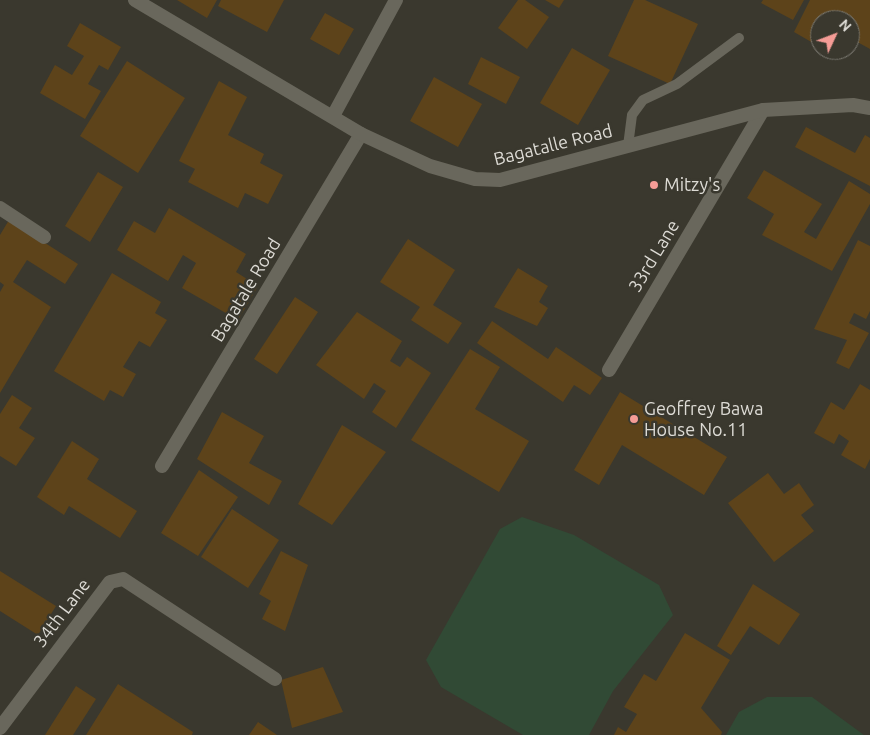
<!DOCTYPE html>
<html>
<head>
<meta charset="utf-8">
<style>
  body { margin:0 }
  #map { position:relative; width:870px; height:735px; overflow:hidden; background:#3a382e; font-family:Ubuntu,sans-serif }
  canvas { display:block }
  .north { position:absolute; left:810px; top:10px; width:50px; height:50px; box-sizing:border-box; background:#3a382e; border:1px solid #7b7971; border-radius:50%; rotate:47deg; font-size:14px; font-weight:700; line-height:20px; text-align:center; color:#dddbd5 }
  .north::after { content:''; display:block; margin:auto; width:18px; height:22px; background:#f59c96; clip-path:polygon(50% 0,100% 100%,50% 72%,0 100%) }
</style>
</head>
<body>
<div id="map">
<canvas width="870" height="735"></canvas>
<div class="north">N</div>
</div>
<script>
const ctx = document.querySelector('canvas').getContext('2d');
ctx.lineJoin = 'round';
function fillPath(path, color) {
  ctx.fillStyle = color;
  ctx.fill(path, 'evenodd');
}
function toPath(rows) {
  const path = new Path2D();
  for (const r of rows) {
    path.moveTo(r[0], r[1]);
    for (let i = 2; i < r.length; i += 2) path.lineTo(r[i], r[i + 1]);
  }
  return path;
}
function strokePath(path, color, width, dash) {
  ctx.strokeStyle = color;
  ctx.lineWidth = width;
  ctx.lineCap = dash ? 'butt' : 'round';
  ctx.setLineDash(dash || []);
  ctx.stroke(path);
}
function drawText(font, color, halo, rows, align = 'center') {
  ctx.font = font + ' Ubuntu,sans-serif';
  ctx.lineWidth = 5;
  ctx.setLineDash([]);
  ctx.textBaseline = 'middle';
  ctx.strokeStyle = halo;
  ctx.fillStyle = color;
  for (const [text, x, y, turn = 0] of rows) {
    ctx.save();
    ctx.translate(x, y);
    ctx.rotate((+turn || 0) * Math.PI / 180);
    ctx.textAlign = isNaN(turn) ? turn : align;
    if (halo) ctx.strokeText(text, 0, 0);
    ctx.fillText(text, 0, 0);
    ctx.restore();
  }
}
const green = toPath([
  [522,517,574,535,659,585,673,615,613,691,589,735,523,735,441,687,426,660,500,529],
  [767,697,812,697,864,735,726,735,739,712]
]);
const building = toPath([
  [177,0,217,0,207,18],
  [221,0,284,0,267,32,218,6],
  [518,0,525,0,549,17,527,49,498,28],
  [545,0,564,0,559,8],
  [634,0,645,0,698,24,670,84,608,56],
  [763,0,804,0,793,20,761,3],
  [810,0,870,0,870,49,852,39,850,41,850,20,820,20,820,47,794,32],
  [325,13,354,29,339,55,310,39],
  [80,23,121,47,108,70,99,65,88,84,101,91,85,119,40,93,55,65,72,75,84,56,67,46],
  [572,48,610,70,578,125,540,103],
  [825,50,845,50,840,59],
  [481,57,520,77,506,104,468,84],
  [127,61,185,98,138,173,80,136],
  [434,77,482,104,458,147,410,121],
  [219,81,247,97,228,135,264,154,260,163,283,175,268,204,245,193,238,208,188,182,195,169,179,161],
  [806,127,855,153,865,135,870,138,870,186,795,147],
  [764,170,822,204,804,232,816,239,849,181,870,194,870,204,832,271,762,235,774,214,747,198],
  [98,172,123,187,90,242,65,226],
  [169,208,246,254,236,272,258,286,238,320,182,288,196,263,183,255,168,281,117,250,134,221,155,233],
  [9,220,78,264,65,284,27,260,13,282,51,307,0,393,0,292,4,285,0,282,0,235],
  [408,239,455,270,433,305,462,323,448,344,411,320,420,307,380,282],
  [858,240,870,246,870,311,866,319,854,313,849,323,869,333,849,369,836,363,847,340,814,329],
  [518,268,548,286,539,302,548,308,537,326,494,307],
  [112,273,161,302,155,313,167,320,150,347,139,341,123,367,136,374,123,397,110,390,104,401,54,371],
  [295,297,318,312,277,374,254,359],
  [357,312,402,341,390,361,400,367,407,357,431,373,396,428,372,412,386,391,374,383,364,399,316,365],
  [492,321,548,359,556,347,602,378,590,395,574,385,563,402,477,343],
  [470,349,500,367,475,409,529,441,499,492,411,440],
  [860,384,870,390,870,459,865,469,841,455,849,441,839,434,834,444,814,433,831,402,844,410],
  [620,392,727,457,704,495,622,445,599,485,574,470],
  [12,395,32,408,19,428,35,438,16,466,0,456,0,414],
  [222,412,264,436,249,463,282,481,269,505,197,459],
  [342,425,386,452,332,525,298,504],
  [72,441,99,459,87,479,137,511,120,538,69,506,64,515,37,497],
  [199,470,238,497,198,556,161,533],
  [768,473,784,494,799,483,814,505,801,515,814,531,774,562,728,503],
  [232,509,279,540,248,588,201,557],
  [281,551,308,565,285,631,262,619,271,601,259,594],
  [0,571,56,606,38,635,0,611],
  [753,584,800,614,779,645,750,626,731,655,717,646],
  [685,633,730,660,701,708,722,732,721,735,614,735,618,727,626,732,637,714,624,707,644,674,656,681],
  [323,667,343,712,292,728,281,680],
  [118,684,193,732,192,735,86,735],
  [76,686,96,699,73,735,45,735],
  [258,722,277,735,249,735]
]);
const service = toPath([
  [628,146,632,115,643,100,677,84,739,38]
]);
const minor = toPath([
  [0,208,44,237],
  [609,370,763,110],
  [162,466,361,134],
  [0,728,110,582,123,579,275,679]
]);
const tertiary = toPath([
  [135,0,361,134,430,166,475,179,500,180,763,110,853,105,870,108],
  [333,116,396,0]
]);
const markers = [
  [654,185,5,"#f59c96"],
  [634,419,5,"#f59c96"]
];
const streetNames = [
  ["Bagatalle Road",553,145,-14],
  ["33rd Lane",654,256,-59],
  ["Bagatale Road",246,290,-59],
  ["34th Lane",62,613,-53]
];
const poiNames = [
  ["Mitzy's",664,185],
  ["Geoffrey Bawa",644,409],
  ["House No.11",644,430]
];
fillPath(green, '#314a35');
fillPath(building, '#5d431a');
strokePath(service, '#69675c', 10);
strokePath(minor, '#69675c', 14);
strokePath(tertiary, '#69675c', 14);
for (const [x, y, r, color] of markers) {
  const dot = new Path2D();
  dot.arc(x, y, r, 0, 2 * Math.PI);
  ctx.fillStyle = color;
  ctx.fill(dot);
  strokePath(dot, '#3a382e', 2);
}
drawText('18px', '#dddbd5', '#3a382e', streetNames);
drawText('18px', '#dddbd5', '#3a382e', poiNames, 'left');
</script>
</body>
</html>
